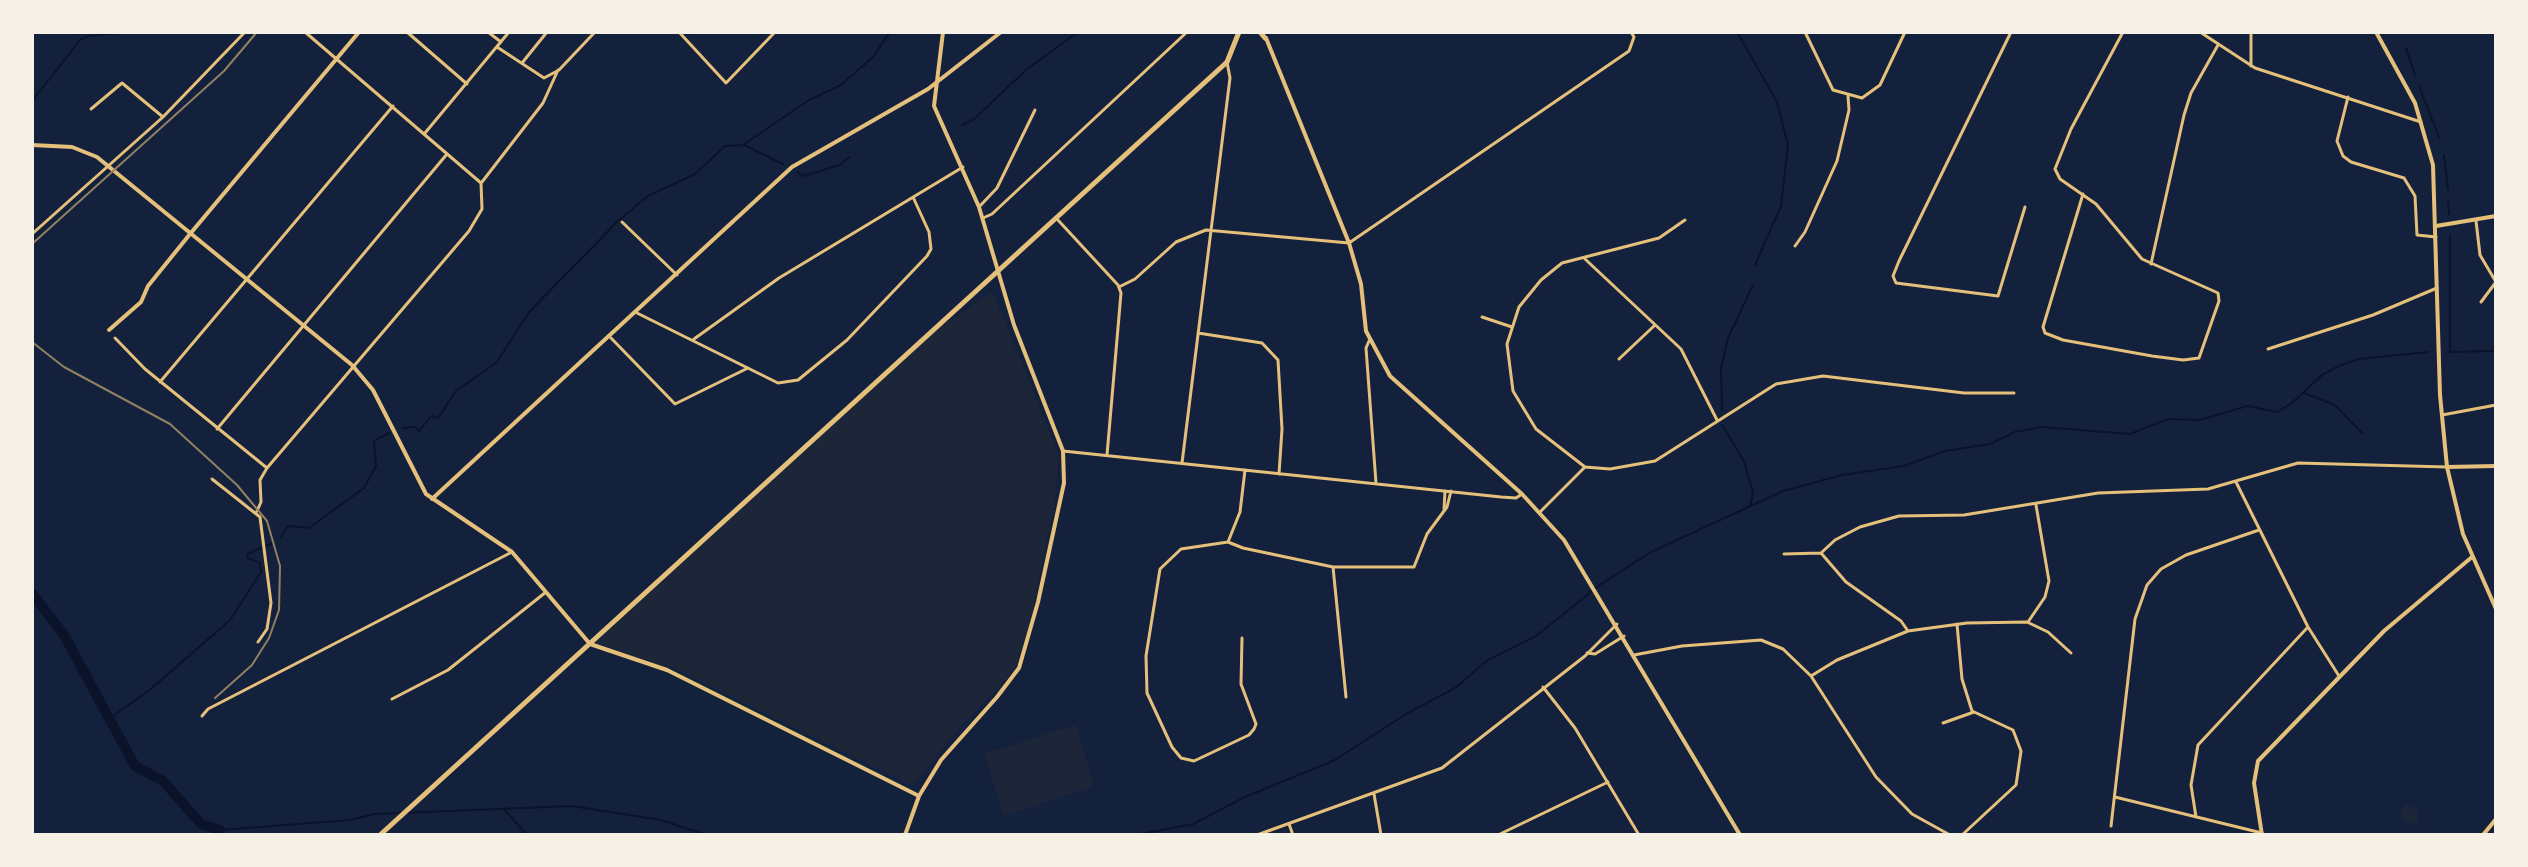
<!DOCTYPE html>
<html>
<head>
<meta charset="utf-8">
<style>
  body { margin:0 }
  #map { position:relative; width:2528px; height:867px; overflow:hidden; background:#14213d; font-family:Quicksand,sans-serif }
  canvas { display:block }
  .frame { position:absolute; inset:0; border:34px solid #f6f1e7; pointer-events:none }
</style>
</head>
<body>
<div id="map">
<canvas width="2528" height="867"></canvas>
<div class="frame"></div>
</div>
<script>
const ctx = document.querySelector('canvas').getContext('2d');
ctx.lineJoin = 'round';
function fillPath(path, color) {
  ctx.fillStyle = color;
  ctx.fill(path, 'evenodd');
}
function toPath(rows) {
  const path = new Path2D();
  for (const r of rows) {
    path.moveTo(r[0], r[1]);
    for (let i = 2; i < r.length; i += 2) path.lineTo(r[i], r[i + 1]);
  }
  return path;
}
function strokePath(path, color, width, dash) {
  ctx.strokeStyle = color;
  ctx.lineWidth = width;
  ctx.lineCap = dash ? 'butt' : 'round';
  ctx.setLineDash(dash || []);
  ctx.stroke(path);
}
const green = toPath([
  [993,292,1059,456,1054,508,1029,627,1014,671,959,728,912,786,673,668,590,644,939,328],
  [1076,725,1094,786,1004,816,984,754],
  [2405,804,2417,809,2417,825,2400,818]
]);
const stream = toPath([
  [1737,32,1777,102,1788,145,1781,206,1755,265],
  [2406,48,2415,75],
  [2419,86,2439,137],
  [32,101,80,40,88,36,127,32],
  [962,125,973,120,1027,69,1078,32],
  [744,145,783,164],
  [2444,155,2448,190],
  [797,172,804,176,840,165,849,157],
  [2448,199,2449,214],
  [2450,235,2450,352],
  [2447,352,2496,351],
  [2304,393,2335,405,2362,433],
  [1722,410,1721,369,1728,338,1753,285],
  [1722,425,1744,461,1753,493,1750,507],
  [402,428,416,427,419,431,431,416,438,418,456,391,497,362,529,312,619,220,648,196,695,174,725,146,743,145,809,100,841,85,873,57,890,32],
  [281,537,288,526,309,528,364,488,376,466,374,441,389,433],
  [109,719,152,688,230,620,261,572,260,563,248,558,247,554,273,543],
  [504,809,527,835],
  [220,830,350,820,375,814,572,806,661,820,706,835],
  [1136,835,1193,824,1245,797,1335,760,1406,714,1455,688,1488,660,1536,636,1601,584,1651,552,1783,491,1842,475,1904,466,1945,451,1990,444,2015,432,2042,427,2130,434,2168,419,2200,420,2247,406,2277,412,2292,403,2322,375,2339,366,2359,359,2428,352]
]);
const river = toPath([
  [32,593,64,635,135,766,163,781,201,824,220,830]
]);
const minor = toPath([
  [407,32,467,84],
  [488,32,501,42],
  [679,32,726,83,775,32],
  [1805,32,1833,90,1862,98,1880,85,1905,32],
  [2011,32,1899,261,1893,276,1896,283,1998,296,2025,207],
  [2200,32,2255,68,2421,122],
  [497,47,544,78,559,70,595,32],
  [522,63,547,32],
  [2251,66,2251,32],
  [2348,97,2337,141,2343,156,2351,162,2404,178,2415,196,2417,235,2436,237],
  [91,109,122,83,163,117],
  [425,133,509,32],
  [482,182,543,103,558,70],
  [2083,194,2043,327,2045,333,2063,340,2152,356,2183,360,2199,358,2219,301,2218,293,2142,259,2096,204,2060,179,2055,169,2071,129,2123,32],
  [979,207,997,188,1035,110],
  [983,218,992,214,1187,32],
  [1057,219,1118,285,1121,293,1107,455],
  [2476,221,2480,255,2496,282],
  [622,222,677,275],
  [32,234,163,117,245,32],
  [1795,246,1805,232,1837,161,1849,110,1848,96],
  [1585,259,1681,349,1717,420],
  [2151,264,2184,115,2191,93,2218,45],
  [1119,287,1135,279,1176,242,1206,230,1349,243,1629,51,1634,37,1631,32],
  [2481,302,2496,282],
  [637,313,778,383,798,380,847,340,927,256,931,249,929,232,913,197],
  [1482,317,1512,327],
  [1198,333,1262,343,1278,360,1282,429,1279,474],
  [115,338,145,369,267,468],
  [611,338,675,404,748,368],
  [694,339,779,278,963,167],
  [1369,341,1366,348,1376,483],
  [2268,349,2373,315,2437,288],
  [1619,359,1654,326],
  [160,382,393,106],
  [2442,415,2496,405],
  [217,429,447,154],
  [1063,451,1501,497,1516,498,1522,494],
  [1182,463,1230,78,1227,62],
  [1585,467,1536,429,1513,391,1507,344,1519,307,1541,280,1562,263,1659,238,1685,220],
  [212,479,260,517,271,603,267,629,258,642],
  [2236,482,2308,627,2339,676],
  [1444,510,1445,491],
  [257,511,261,502,260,480,267,468,469,231,482,209,481,183,305,32],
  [1539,513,1585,467,1610,469,1655,461,1776,384,1823,376,1964,393,2014,393],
  [1228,542,1243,548,1333,567,1414,567,1427,534,1447,507,1451,491],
  [1821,553,1835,540,1860,527,1899,516,1964,515,2098,493,2208,489,2298,463,2447,467],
  [1784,554,1821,553,1846,582,1901,621,1908,631],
  [1333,567,1346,697],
  [2028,622,2045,597,2049,581,2036,505],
  [1957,624,1962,679,1972,711,2013,730,2021,751,2016,785,1962,835],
  [1242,638,1241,684,1256,724,1254,729,1249,735,1194,761,1181,758,1172,747,1147,693,1146,656,1160,569,1181,549,1228,542,1240,512,1245,470],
  [1587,653,1595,654,1624,636],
  [1634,655,1682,646,1761,640,1783,649,1811,676,1876,777,1912,814,1950,835],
  [1811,676,1837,660,1908,631,1967,623,2027,622,2048,632,2071,653],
  [1543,687,1575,728,1639,835],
  [392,699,448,670,546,592],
  [202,716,208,709,512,552],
  [1943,723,1974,712],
  [1374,794,1381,835],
  [2115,797,2262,833],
  [2196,817,2191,785,2198,745,2308,627],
  [1289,824,1293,835],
  [2111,826,2135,619,2147,585,2161,569,2186,555,2259,530],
  [1257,835,1442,768,1585,656,1617,624],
  [1498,835,1608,782]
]);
const tertiary = toPath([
  [1266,38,1349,243,1361,284,1366,331,1390,376,1522,494,1564,540,1740,835],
  [2436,226,2496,216],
  [109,330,141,302,148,286,190,234,359,32],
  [2447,467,2496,466],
  [432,499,792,167,928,89,1001,32],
  [590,644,667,670,919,796],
  [905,835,919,796,941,760,997,697,1019,668,1038,602,1064,483,1063,451,1014,325,979,207,934,106,943,32],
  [2262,835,2254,783,2258,761,2384,631,2472,557],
  [2483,835,2496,819]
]);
const secondary = toPath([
  [2376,32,2415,103,2433,165,2440,395,2447,467,2463,534,2496,609],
  [32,145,72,147,97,157,352,365,373,390,426,494,512,552,590,644]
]);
const primary = toPath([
  [1260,32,1265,38],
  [380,835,1227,62,1239,32]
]);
const rail = toPath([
  [32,244,224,71,257,32],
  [32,342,64,367,170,424,237,485,267,521,280,566,279,610,269,638,252,665,215,698]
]);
fillPath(green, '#1d2539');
strokePath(stream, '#0b132b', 2);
strokePath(river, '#0b132b', 10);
strokePath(minor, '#e5c07b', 3);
strokePath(tertiary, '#e5c07b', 4);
strokePath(secondary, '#e5c07b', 4);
strokePath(primary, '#e5c07b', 5);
strokePath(rail, '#918062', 2);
</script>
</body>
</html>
